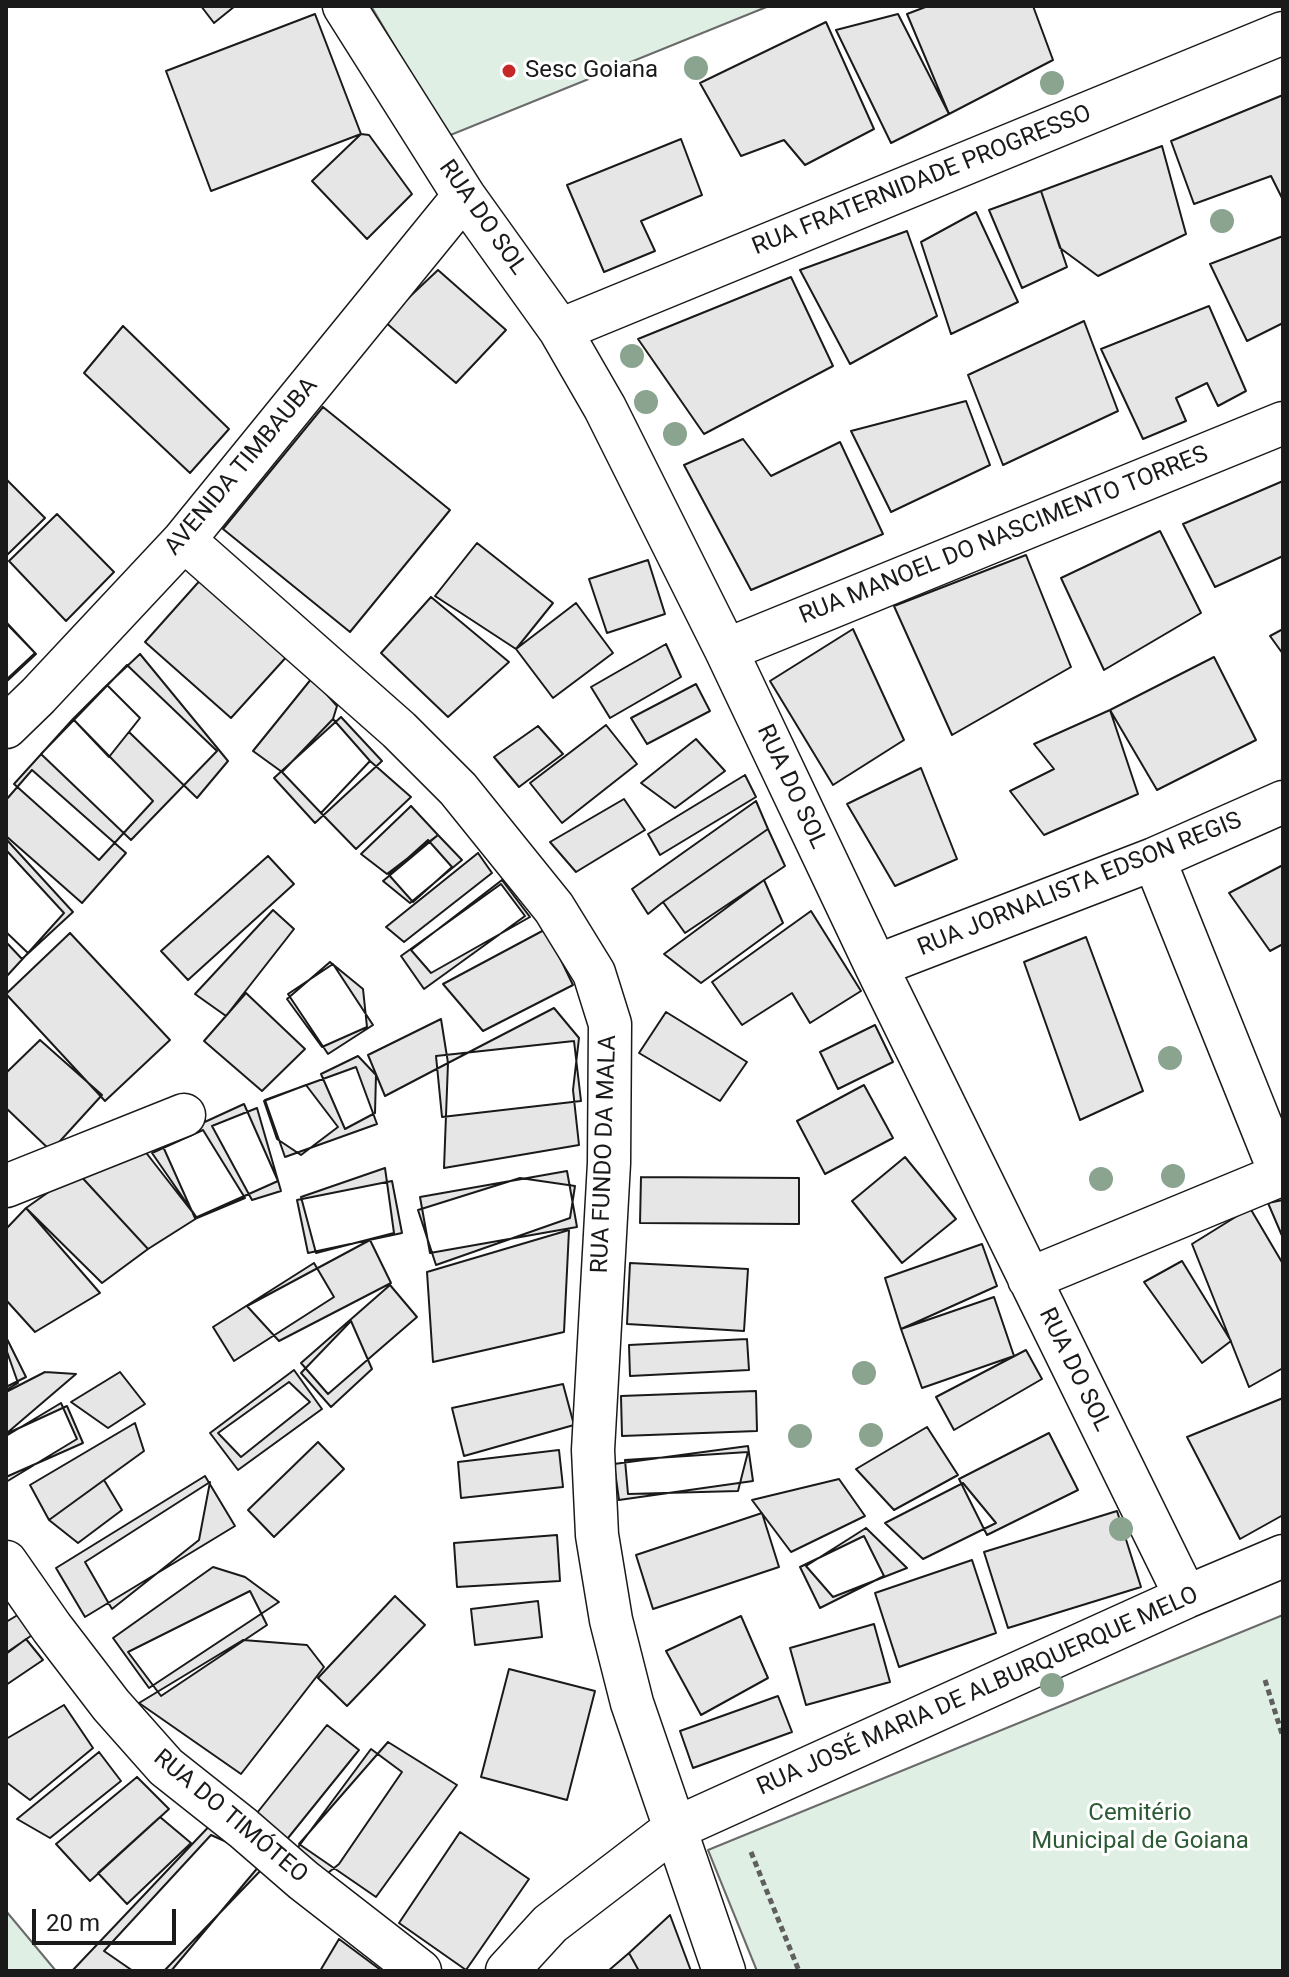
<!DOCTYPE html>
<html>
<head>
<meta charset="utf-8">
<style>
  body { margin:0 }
  #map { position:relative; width:1289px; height:1977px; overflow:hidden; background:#fff; font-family:Roboto,sans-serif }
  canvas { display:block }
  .frame { position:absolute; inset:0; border:8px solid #1a1a1a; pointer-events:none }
  .scale { position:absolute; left:32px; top:1909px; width:144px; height:36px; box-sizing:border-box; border:4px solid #1a1a1a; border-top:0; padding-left:10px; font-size:24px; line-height:28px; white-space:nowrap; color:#1a1a1a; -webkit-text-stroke:6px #fff; paint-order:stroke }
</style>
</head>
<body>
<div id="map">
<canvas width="1289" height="1977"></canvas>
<div class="frame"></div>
<div class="scale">20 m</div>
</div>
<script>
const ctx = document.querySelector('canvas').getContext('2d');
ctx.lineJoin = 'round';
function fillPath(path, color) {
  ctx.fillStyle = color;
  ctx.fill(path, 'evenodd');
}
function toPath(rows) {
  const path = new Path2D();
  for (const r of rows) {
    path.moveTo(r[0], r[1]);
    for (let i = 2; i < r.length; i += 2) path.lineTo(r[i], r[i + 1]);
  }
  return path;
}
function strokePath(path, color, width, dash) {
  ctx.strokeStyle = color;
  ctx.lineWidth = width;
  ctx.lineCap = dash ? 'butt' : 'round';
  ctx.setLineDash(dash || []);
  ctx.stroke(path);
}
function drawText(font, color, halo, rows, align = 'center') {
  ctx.font = font + ' Roboto,sans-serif';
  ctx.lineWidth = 6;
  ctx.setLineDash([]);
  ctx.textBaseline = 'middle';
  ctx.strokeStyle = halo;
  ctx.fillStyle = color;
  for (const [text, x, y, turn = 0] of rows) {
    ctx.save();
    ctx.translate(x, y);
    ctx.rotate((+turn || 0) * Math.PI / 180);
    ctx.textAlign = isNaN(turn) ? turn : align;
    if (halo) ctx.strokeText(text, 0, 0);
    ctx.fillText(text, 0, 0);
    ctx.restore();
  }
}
const green = toPath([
  [371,6,769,6,448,136,371,6],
  [1283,1615,1283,1971,757,1971,708,1850,1283,1615],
  [6,1911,56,1971,6,1971,6,1911]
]);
const building = toPath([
  [201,6,235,6,214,23,201,6],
  [928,6,1033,6,1053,60,949,114,907,14,928,6],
  [315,14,361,134,211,191,166,71,315,14],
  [898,14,949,114,891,143,836,30,898,14],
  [826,22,874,129,805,165,784,140,741,156,700,83,826,22],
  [1283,95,1283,200,1271,176,1194,204,1171,141,1283,95],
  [361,134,369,135,412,194,367,239,312,181,361,134],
  [681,139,702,195,641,221,655,251,604,272,567,185,681,139],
  [1162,146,1186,234,1098,276,1060,248,1041,191,1162,146],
  [1041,191,1067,267,1022,288,989,210,1041,191],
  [976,212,1018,302,951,334,921,242,976,212],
  [907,231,937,316,850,364,800,270,907,231],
  [1283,236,1283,323,1247,341,1210,264,1283,236],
  [438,270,506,330,456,383,384,321,438,270],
  [791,277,833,366,704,434,638,339,791,277],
  [1209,306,1246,391,1218,406,1207,383,1176,398,1186,421,1143,439,1101,349,1209,306],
  [1084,321,1118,411,1003,465,968,375,1084,321],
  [123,326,229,429,190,473,84,373,123,326],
  [966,401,990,465,891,512,851,431,966,401],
  [323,407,450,510,350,632,223,529,323,407],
  [743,439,771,476,840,442,883,534,751,590,684,465,743,439],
  [6,479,45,518,6,556,6,479],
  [1283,481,1283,556,1215,587,1183,524,1283,481],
  [57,514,114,572,66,621,9,561,57,514],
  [1160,531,1201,613,1104,670,1061,578,1160,531],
  [477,543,553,603,516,649,435,596,477,543],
  [1026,555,1071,667,952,735,894,606,1026,555],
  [648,560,665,614,607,633,589,579,648,560],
  [203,577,289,654,231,718,145,642,203,577],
  [431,597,509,662,448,717,381,653,431,597],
  [576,603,613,653,553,698,516,649,576,603],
  [6,622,36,654,6,682,6,622],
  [6,623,35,653,6,680,6,623],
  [853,629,904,740,833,785,770,681,853,629],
  [1283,629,1283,654,1270,636,1283,629],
  [666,644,681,677,610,718,591,687,666,644],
  [140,654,228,761,197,798,129,732,140,718,107,685,140,654],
  [1214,657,1256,740,1157,790,1110,710,1214,657],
  [127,665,217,751,131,840,41,754,127,665],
  [312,678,337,706,333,719,282,772,253,751,312,678],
  [696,684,710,711,647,744,631,718,696,684],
  [107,685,140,718,109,757,73,719,107,685],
  [1110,710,1138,794,1044,835,1010,791,1054,769,1034,744,1110,710],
  [341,717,382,761,315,823,274,778,341,717],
  [73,719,153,801,99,860,14,784,73,719],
  [333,719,370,761,321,813,282,772,333,719],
  [606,725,637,764,562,823,530,783,606,725],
  [538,726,563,754,519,787,494,757,538,726],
  [696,739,725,771,675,808,641,783,696,739],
  [370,761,411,797,356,849,321,813,370,761],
  [921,768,957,859,895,886,847,804,921,768],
  [32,770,126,853,82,903,6,836,6,800,32,770],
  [745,775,756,797,660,855,648,834,745,775],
  [624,799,645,830,576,872,550,842,624,799],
  [756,801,768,829,663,902,648,914,632,889,756,801],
  [411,806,438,835,387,874,361,854,411,806],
  [768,829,785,866,685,933,663,902,768,829],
  [438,835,462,860,410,903,383,881,438,835],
  [6,839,73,912,22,959,6,942,6,839],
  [428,840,452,867,413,902,389,875,428,840],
  [6,850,64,913,28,953,6,932,6,850],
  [478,853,492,873,404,942,386,927,478,853],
  [268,856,294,884,188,980,161,951,268,856],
  [1283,865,1283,944,1270,951,1229,893,1283,865],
  [502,880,530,917,431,973,411,950,502,880],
  [764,880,783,923,701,983,664,954,764,880],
  [501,884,525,916,424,989,401,956,501,884],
  [273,910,294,929,226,1016,195,994,273,910],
  [811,911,861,991,810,1023,792,993,742,1025,712,982,811,911],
  [546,929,573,985,483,1031,443,984,546,929],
  [6,932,28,953,6,977,6,932],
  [70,933,170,1040,105,1101,6,994,70,933],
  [1086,937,1143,1091,1080,1120,1024,962,1086,937],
  [330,962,363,989,367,1027,322,1047,287,999,330,962],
  [333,964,373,1025,328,1054,288,994,333,964],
  [246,993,305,1049,262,1091,204,1041,246,993],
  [554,1008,579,1038,573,1090,579,1145,444,1168,448,1063,554,1008],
  [666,1012,747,1062,720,1101,639,1053,666,1012],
  [441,1019,448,1063,385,1096,368,1055,441,1019],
  [875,1025,893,1062,838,1089,820,1052,875,1025],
  [40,1040,102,1095,51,1151,6,1108,6,1073,40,1040],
  [574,1041,581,1101,442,1117,436,1056,574,1041],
  [358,1056,376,1075,375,1113,345,1129,321,1074,358,1056],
  [356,1067,377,1124,285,1157,265,1100,356,1067],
  [306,1085,338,1127,301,1155,277,1139,264,1101,306,1085],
  [864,1085,893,1138,825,1174,797,1121,864,1085],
  [244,1104,278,1181,195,1218,161,1142,244,1104],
  [257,1108,281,1191,252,1200,212,1126,257,1108],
  [203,1130,245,1198,197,1218,152,1153,203,1130],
  [144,1150,197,1218,148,1249,77,1172,144,1150],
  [905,1157,956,1219,902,1263,852,1201,905,1157],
  [385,1168,394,1233,316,1253,301,1197,385,1168],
  [567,1171,577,1227,430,1253,420,1197,567,1171],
  [77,1172,148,1249,102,1283,26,1208,77,1172],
  [641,1177,799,1178,799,1224,640,1223,641,1177],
  [520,1178,575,1186,570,1218,436,1265,418,1210,520,1178],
  [392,1181,402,1233,308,1253,297,1200,392,1181],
  [1283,1200,1283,1238,1268,1203,1283,1200],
  [26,1208,100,1293,35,1332,6,1300,6,1229,26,1208],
  [1250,1208,1283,1264,1283,1368,1249,1387,1192,1244,1250,1208],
  [569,1230,564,1332,433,1362,427,1272,569,1230],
  [370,1240,391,1283,279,1341,247,1306,370,1240],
  [982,1244,997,1286,901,1329,885,1278,982,1244],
  [1182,1261,1231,1341,1202,1363,1144,1282,1182,1261],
  [314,1263,334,1297,234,1361,213,1327,314,1263],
  [630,1263,748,1269,744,1331,627,1324,630,1263],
  [390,1285,417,1317,328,1394,301,1363,390,1285],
  [994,1297,1014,1356,922,1388,901,1329,994,1297],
  [351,1321,372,1369,331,1407,301,1373,351,1321],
  [6,1337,26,1377,6,1387,6,1337],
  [747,1339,749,1370,630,1376,629,1345,747,1339],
  [6,1349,18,1383,6,1390,6,1349],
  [1026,1350,1042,1379,954,1430,936,1397,1026,1350],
  [294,1370,322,1409,238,1470,210,1433,294,1370],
  [45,1372,76,1374,7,1433,6,1392,45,1372],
  [120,1372,145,1404,108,1428,71,1402,120,1372],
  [289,1382,310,1402,241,1457,218,1433,289,1382],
  [563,1384,574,1425,464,1456,452,1408,563,1384],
  [756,1391,757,1431,622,1436,621,1396,756,1391],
  [1283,1398,1283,1515,1240,1539,1187,1437,1283,1398],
  [61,1403,77,1439,6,1482,6,1436,61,1403],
  [67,1406,83,1443,6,1477,6,1434,67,1406],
  [135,1423,144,1451,49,1520,30,1485,135,1423],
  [927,1427,958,1475,894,1510,856,1469,927,1427],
  [1049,1433,1078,1490,987,1535,959,1479,1049,1433],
  [318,1442,344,1469,274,1537,248,1510,318,1442],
  [748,1446,753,1481,619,1500,614,1464,748,1446],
  [559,1450,563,1487,461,1498,458,1462,559,1450],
  [748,1452,738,1491,628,1494,625,1460,748,1452],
  [205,1476,235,1526,85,1617,56,1568,205,1476],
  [839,1479,865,1516,791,1552,752,1500,839,1479],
  [104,1480,122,1510,78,1543,49,1520,104,1480],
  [210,1482,199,1540,112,1609,85,1562,210,1482],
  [963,1483,996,1523,923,1559,885,1523,963,1483],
  [1117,1511,1141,1587,1008,1628,984,1552,1117,1511],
  [762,1513,779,1567,653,1609,636,1555,762,1513],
  [866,1528,907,1568,833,1597,806,1566,866,1528],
  [557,1535,560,1581,457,1587,454,1543,557,1535],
  [864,1536,884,1576,820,1608,800,1567,864,1536],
  [972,1560,996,1633,899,1667,875,1593,972,1560],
  [213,1567,245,1577,279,1602,149,1688,113,1638,213,1567],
  [250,1591,267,1625,161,1696,128,1652,250,1591],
  [395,1596,425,1625,347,1706,318,1678,395,1596],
  [538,1601,542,1637,475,1645,471,1609,538,1601],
  [21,1613,38,1631,6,1653,6,1622,21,1613],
  [741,1616,768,1678,701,1715,666,1651,741,1616],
  [874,1624,890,1682,806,1705,790,1648,874,1624],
  [26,1639,43,1660,6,1685,6,1654,26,1639],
  [243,1640,307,1645,324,1667,241,1774,139,1703,243,1640],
  [509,1669,595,1691,567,1800,481,1777,509,1669],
  [778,1696,792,1732,693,1768,680,1731,778,1696],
  [64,1705,93,1748,30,1800,6,1782,6,1739,64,1705],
  [327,1725,359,1750,284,1843,253,1818,327,1725],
  [388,1742,457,1785,376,1897,299,1844,388,1742],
  [371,1749,402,1772,339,1864,328,1873,296,1850,371,1749],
  [99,1752,121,1781,50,1838,17,1819,99,1752],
  [137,1777,169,1809,90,1881,56,1844,137,1777],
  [160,1817,191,1843,127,1904,98,1873,160,1817],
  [216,1819,265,1866,164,1971,72,1971,216,1819],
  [460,1832,529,1879,466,1970,399,1923,460,1832],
  [211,1835,265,1859,171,1971,133,1971,104,1951,211,1835],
  [670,1915,691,1971,639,1971,629,1953,670,1915],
  [339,1939,382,1971,320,1971,339,1939],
  [629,1953,639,1971,608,1971,629,1953]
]);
const path = toPath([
  [1265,1680,1283,1737],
  [751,1852,799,1971]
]);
const minor = toPath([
  [344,6,464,196,560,330,605,408,726,650,876,966,1186,1597],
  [560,330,1283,33],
  [184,540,399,730,458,789,554,908,594,973,610,1024,609,1163,593,1450,597,1535,611,1620,632,1703,724,1971],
  [726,650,1283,423],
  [6,727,38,696,184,540,464,196],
  [1154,859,1281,1175],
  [876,966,1154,859,1283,802],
  [6,1186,184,1115],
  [1029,1279,1283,1174],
  [6,1562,52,1628,111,1705,166,1767,243,1828,303,1880,420,1971],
  [507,1971,550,1924,674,1829,1186,1597,1283,1556]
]);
const trees = [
  [696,68],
  [1052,83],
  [1222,221],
  [632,356],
  [646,402],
  [675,434],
  [1170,1058],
  [1173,1176],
  [1101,1179],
  [864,1373],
  [871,1435],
  [800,1436],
  [1121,1529],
  [1052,1685]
];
const markers = [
  [509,71,8,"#c62828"]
];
const poiNames = [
  ["Sesc Goiana",525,71]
];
const streetNames = [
  ["RUA FRATERNIDADE PROGRESSO",922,181,-22],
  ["RUA DO SOL",482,218,55],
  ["AVENIDA TIMBAUBA",242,467,-50],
  ["RUA MANOEL DO NASCIMENTO TORRES",1004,536,-22],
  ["RUA DO SOL",791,787,65],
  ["RUA JORNALISTA EDSON REGIS",1080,885,-22],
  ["RUA FUNDO DA MALA",605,1154,-88],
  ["RUA DO SOL",1074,1370,64],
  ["RUA JOSÉ MARIA DE ALBURQUERQUE MELO",978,1692,-24],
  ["RUA DO TIMÓTEO",230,1817,40]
];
const parkNames = [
  ["Cemitério",1140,1814],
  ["Municipal de Goiana",1140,1842]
];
fillPath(green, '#e0efe3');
strokePath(green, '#6a6a6a', 2);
fillPath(building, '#e6e6e6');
strokePath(building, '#1a1a1a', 2);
strokePath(minor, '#1a1a1a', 45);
strokePath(path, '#5f5f5f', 5, [6, 4]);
strokePath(minor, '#fff', 42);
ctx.fillStyle = '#8aa48f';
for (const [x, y] of trees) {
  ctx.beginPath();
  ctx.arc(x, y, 12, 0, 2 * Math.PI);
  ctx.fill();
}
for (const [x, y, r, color] of markers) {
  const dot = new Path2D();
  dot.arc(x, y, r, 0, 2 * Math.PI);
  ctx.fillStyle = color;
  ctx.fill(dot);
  strokePath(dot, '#fff', 3);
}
drawText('24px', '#1a1a1a', '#fff', poiNames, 'left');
drawText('24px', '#1a1a1a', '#fff', streetNames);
drawText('24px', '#2b5a34', '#fff', parkNames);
</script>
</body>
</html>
